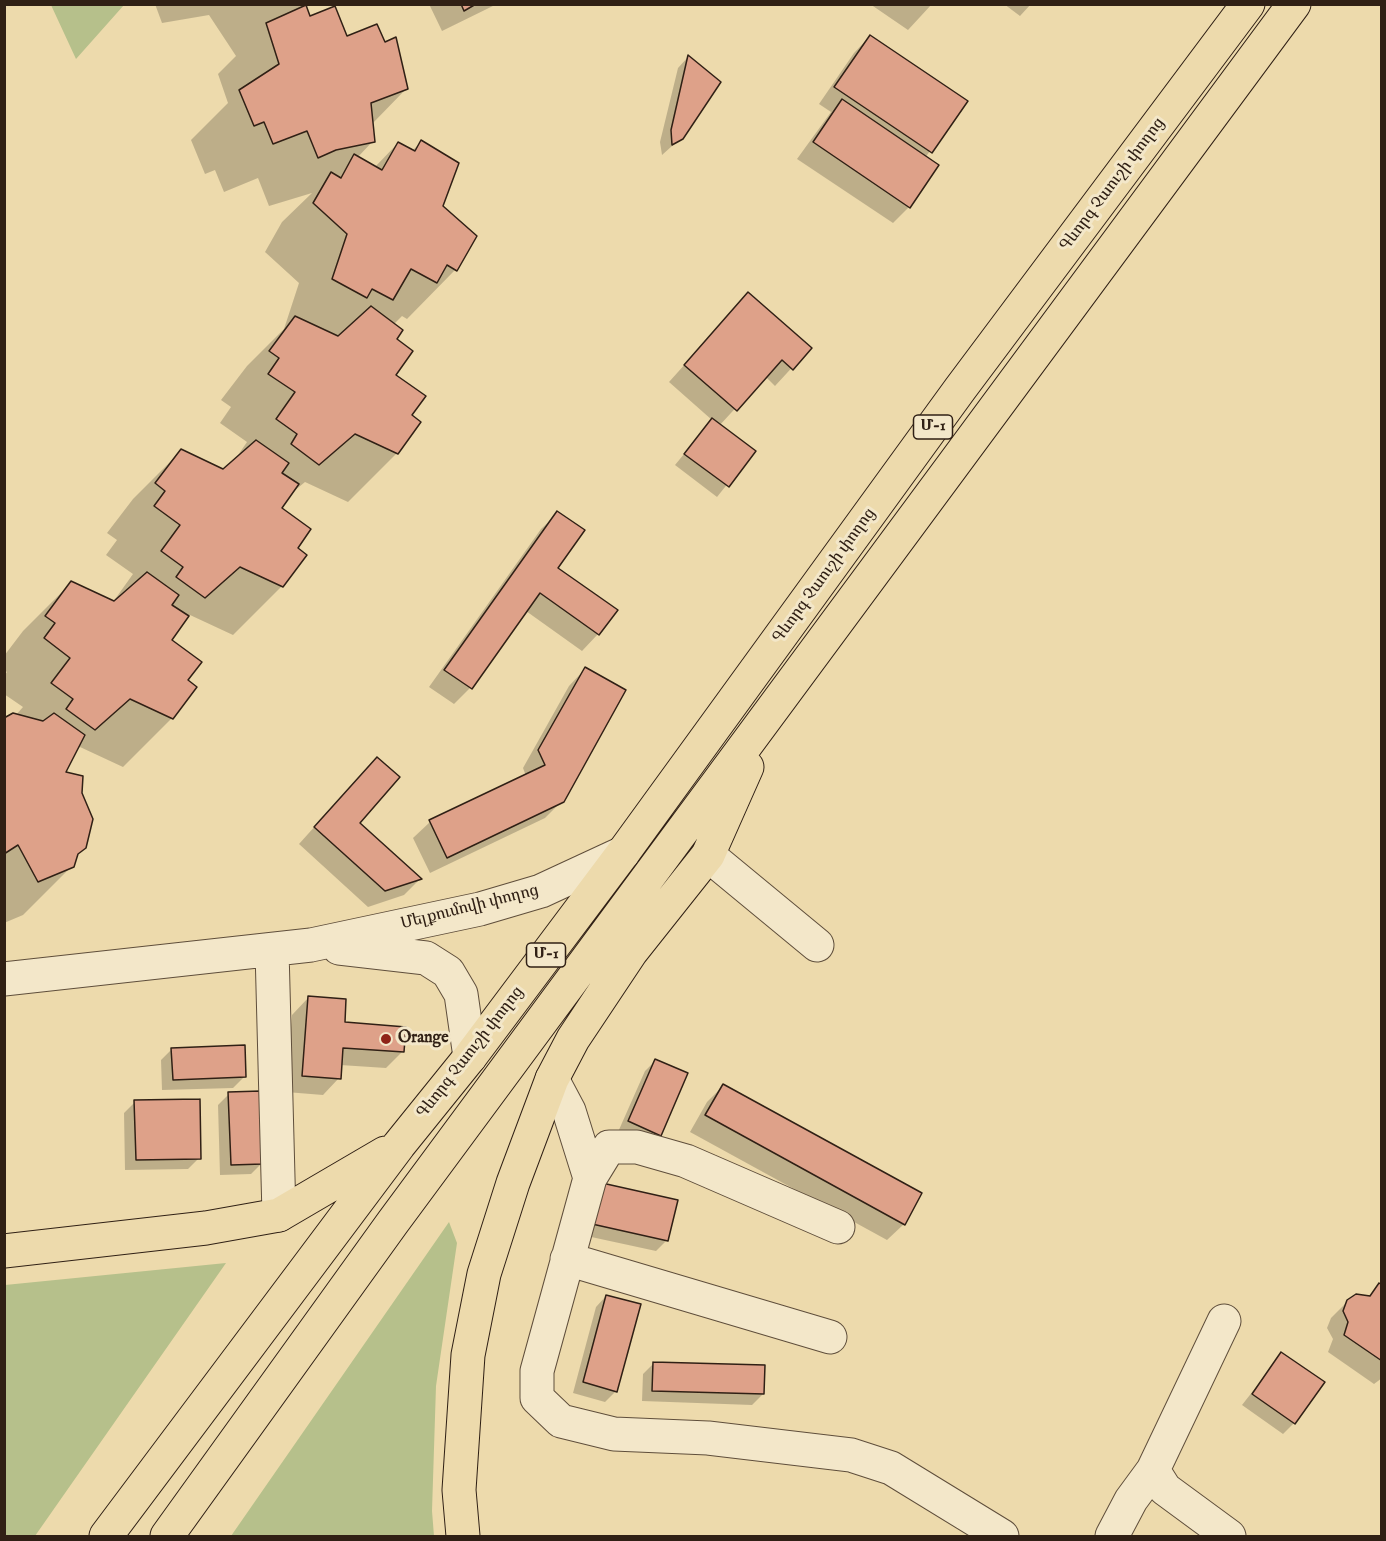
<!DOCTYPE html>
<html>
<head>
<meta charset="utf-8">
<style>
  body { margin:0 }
  #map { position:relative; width:1386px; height:1541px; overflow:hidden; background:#eddaac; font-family:"IM FELL English",serif }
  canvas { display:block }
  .frame { position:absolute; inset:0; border:6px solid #302015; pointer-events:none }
</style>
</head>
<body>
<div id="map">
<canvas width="1386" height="1541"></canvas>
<div class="frame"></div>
</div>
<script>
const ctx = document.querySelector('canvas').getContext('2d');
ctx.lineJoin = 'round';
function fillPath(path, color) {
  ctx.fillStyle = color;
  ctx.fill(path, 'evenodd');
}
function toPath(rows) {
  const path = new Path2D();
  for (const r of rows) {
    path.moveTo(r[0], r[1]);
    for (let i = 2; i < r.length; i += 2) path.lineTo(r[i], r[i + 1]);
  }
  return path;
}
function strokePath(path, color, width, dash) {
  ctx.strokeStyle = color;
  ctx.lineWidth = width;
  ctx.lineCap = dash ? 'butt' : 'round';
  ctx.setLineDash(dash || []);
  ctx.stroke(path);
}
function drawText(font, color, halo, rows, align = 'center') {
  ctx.font = font + ' "IM FELL English","Noto Serif Armenian",serif';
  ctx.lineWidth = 6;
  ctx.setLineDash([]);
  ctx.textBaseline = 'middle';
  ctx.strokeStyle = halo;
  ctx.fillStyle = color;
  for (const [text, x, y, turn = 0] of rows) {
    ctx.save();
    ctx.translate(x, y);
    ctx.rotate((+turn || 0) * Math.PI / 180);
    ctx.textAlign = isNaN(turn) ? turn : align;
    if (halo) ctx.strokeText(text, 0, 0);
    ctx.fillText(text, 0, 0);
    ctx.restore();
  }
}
const green = toPath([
  [51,5,124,5,76,59],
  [449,1222,457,1243,436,1386,432,1511,434,1536,231,1536],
  [226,1263,35,1536,5,1536,5,1285]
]);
const shadow = toPath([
  [155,4,306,4,309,18,346,38,406,89,372,124,373,141,357,158,374,168,398,143,412,151,421,142,441,207,475,236,455,270,407,319,402,316,393,325,394,375,410,415,397,453,348,502,305,482,288,496,280,509,296,549,282,586,233,635,190,615,185,620,170,641,186,681,172,718,123,767,80,747,74,752,64,773,75,856,72,866,23,915,4,923,4,720,16,715,23,707,4,694,4,676,7,672,4,670,4,656,23,631,72,582,113,602,133,574,106,555,117,540,107,533,133,499,182,450,224,471,232,464,247,442,220,423,231,407,221,400,247,366,284,329,299,283,265,252,282,222,312,193,269,206,258,178,224,192,215,170,205,174,191,140,228,103,218,74,236,56,209,15,162,23],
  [429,4,497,4,442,31],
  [870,4,932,4,908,30],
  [1004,4,1031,4,1020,16],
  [870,36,965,101,925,158,909,207,893,223,797,159,831,112,819,104,854,53],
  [688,57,681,138,662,155,660,142,678,68],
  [748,294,810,348,775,386,765,376,719,426,753,452,717,497,675,465,712,420,669,382],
  [558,513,556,568,598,634,582,651,526,611,470,688,454,704,429,687,541,529],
  [585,669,562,801,545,818,430,873,413,838,430,822,526,776,523,768,569,686],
  [361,775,358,823,420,879,404,895,368,907,299,844],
  [308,998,343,1024,403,1051,386,1068,340,1065,339,1078,323,1095,286,1092,292,1015],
  [172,1049,244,1077,233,1088,162,1090,161,1060],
  [655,1061,660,1135,649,1146,618,1132,645,1071],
  [723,1086,904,1224,887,1240,690,1132,707,1102],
  [229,1094,262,1163,251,1174,220,1175,218,1105],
  [135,1102,199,1158,188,1169,125,1170,124,1113],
  [591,1195,667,1240,656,1251,582,1235],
  [1380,1285,1382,1378,1374,1384,1328,1352,1333,1339,1327,1328,1331,1318,1348,1301,1368,1297],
  [606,1296,616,1391,605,1402,573,1393,596,1307],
  [1282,1354,1294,1423,1283,1434,1242,1405],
  [654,1363,763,1394,752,1405,642,1401,643,1374]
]);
const building = toPath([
  [461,4,476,4,464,11,461,4],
  [306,5,310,16,335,6,347,36,377,24,385,42,396,37,408,89,371,103,375,142,336,150,318,158,307,131,273,144,264,122,254,126,239,90,279,64,266,23,306,5],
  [870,35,968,101,932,153,834,87,870,35],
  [688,55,721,82,683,139,672,145,671,130,688,55],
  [842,99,939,165,910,208,813,142,842,99],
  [421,140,459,163,443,206,477,236,457,271,447,265,437,283,411,269,393,300,372,289,367,298,332,279,347,234,313,203,331,172,341,178,354,154,382,170,398,142,415,151,421,140],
  [748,292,812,348,793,370,782,360,737,411,684,365,748,292],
  [371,306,403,330,397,339,413,351,396,375,426,396,412,415,421,422,398,454,355,434,319,465,291,444,297,434,276,419,295,392,268,374,279,358,269,351,295,316,338,336,371,306],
  [712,418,756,451,729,487,684,454,712,418],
  [256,440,289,463,282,473,299,484,282,508,311,529,298,548,307,555,283,587,240,567,205,598,176,577,183,567,161,551,180,525,154,506,165,491,155,483,181,449,223,469,256,440],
  [557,511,585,530,558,568,618,610,599,635,540,593,472,689,444,670,557,511],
  [147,572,179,595,172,605,189,616,172,640,202,662,188,680,197,687,173,719,130,699,95,730,66,709,73,699,51,683,70,658,44,638,55,623,45,616,71,581,114,601,147,572],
  [585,667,626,690,564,802,447,858,429,820,545,765,538,750,585,667],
  [13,713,43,721,54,713,85,735,66,772,83,776,82,793,93,819,86,848,78,854,74,867,38,882,18,845,4,854,4,718,13,713],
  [377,757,400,777,360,823,422,879,385,891,314,827,377,757],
  [308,996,346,999,345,1022,406,1027,404,1052,343,1048,341,1079,302,1076,308,996],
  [245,1045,246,1077,173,1080,171,1048,245,1045],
  [655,1059,688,1073,661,1136,628,1121,655,1059],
  [723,1084,922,1193,905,1225,705,1115,723,1084],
  [261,1091,263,1164,231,1165,228,1092,261,1091],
  [200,1099,201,1159,136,1160,134,1100,200,1099],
  [602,1183,678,1200,668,1241,592,1224,602,1183],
  [1379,1283,1382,1285,1382,1361,1344,1335,1348,1322,1343,1311,1347,1300,1356,1294,1370,1296,1379,1283],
  [606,1295,641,1304,617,1392,583,1382,606,1295],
  [1281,1352,1325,1382,1295,1424,1252,1394,1281,1352],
  [653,1362,765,1365,764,1394,652,1391,653,1362]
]);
const minor = toPath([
  [708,855,817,945],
  [339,948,426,958,448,972,461,994,470,1057],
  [272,950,279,1215],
  [4,979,311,945,480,909,541,891,623,853],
  [552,1079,569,1111,590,1178,537,1371,537,1398,561,1421,614,1434,708,1438,851,1455,891,1468,1002,1536],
  [590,1178,609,1147,637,1147,686,1161,838,1227],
  [567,1259,830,1337],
  [1224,1321,1153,1470,1165,1489,1229,1536],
  [1112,1536,1131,1500,1153,1470]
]);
const highway = toPath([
  [4,1251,206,1228,279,1215,385,1153],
  [106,1536,399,1145,470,1057,623,853,960,389,1248,4],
  [167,1536,393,1222,1294,4],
  [463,1536,459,1490,468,1355,484,1274,513,1183,552,1079,573,1039,631,952,708,855,747,767]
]);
const markers = [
  [386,1039,6,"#8f2418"]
];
const shields = [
  [933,427,39],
  [546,955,39]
];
const shieldNames = [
  ["Մ-1",933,427],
  ["Մ-1",546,955]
];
const streetNames = [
  ["Գևորգ Չաուշի փողոց",1113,185,-53],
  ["Գևորգ Չաուշի փողոց",825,576,-54],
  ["Մելքումովի փողոց",470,908,-14],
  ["Գևորգ Չաուշի փողոց",471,1053,-52]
];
const poiNames = [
  ["Orange",398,1039]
];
fillPath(green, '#b6c08b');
fillPath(shadow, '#0003');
fillPath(building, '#dea189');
strokePath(building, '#302015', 1.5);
strokePath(minor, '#5f4e3b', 35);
strokePath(highway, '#302015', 35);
strokePath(minor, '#f3e7c9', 33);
strokePath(highway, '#eddaac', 33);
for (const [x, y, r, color] of markers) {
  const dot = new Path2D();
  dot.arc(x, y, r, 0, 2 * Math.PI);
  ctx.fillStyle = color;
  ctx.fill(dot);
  strokePath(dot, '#f3e7c9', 2);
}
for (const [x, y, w] of shields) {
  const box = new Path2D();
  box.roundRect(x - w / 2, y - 12, w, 24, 4.5);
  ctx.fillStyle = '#f3e7c9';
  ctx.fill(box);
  strokePath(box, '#302015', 1.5);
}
drawText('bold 15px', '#302015', null, shieldNames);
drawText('16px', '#302015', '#f3e7c9', streetNames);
drawText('bold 16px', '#302015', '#f3e7c9', poiNames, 'left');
</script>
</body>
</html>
